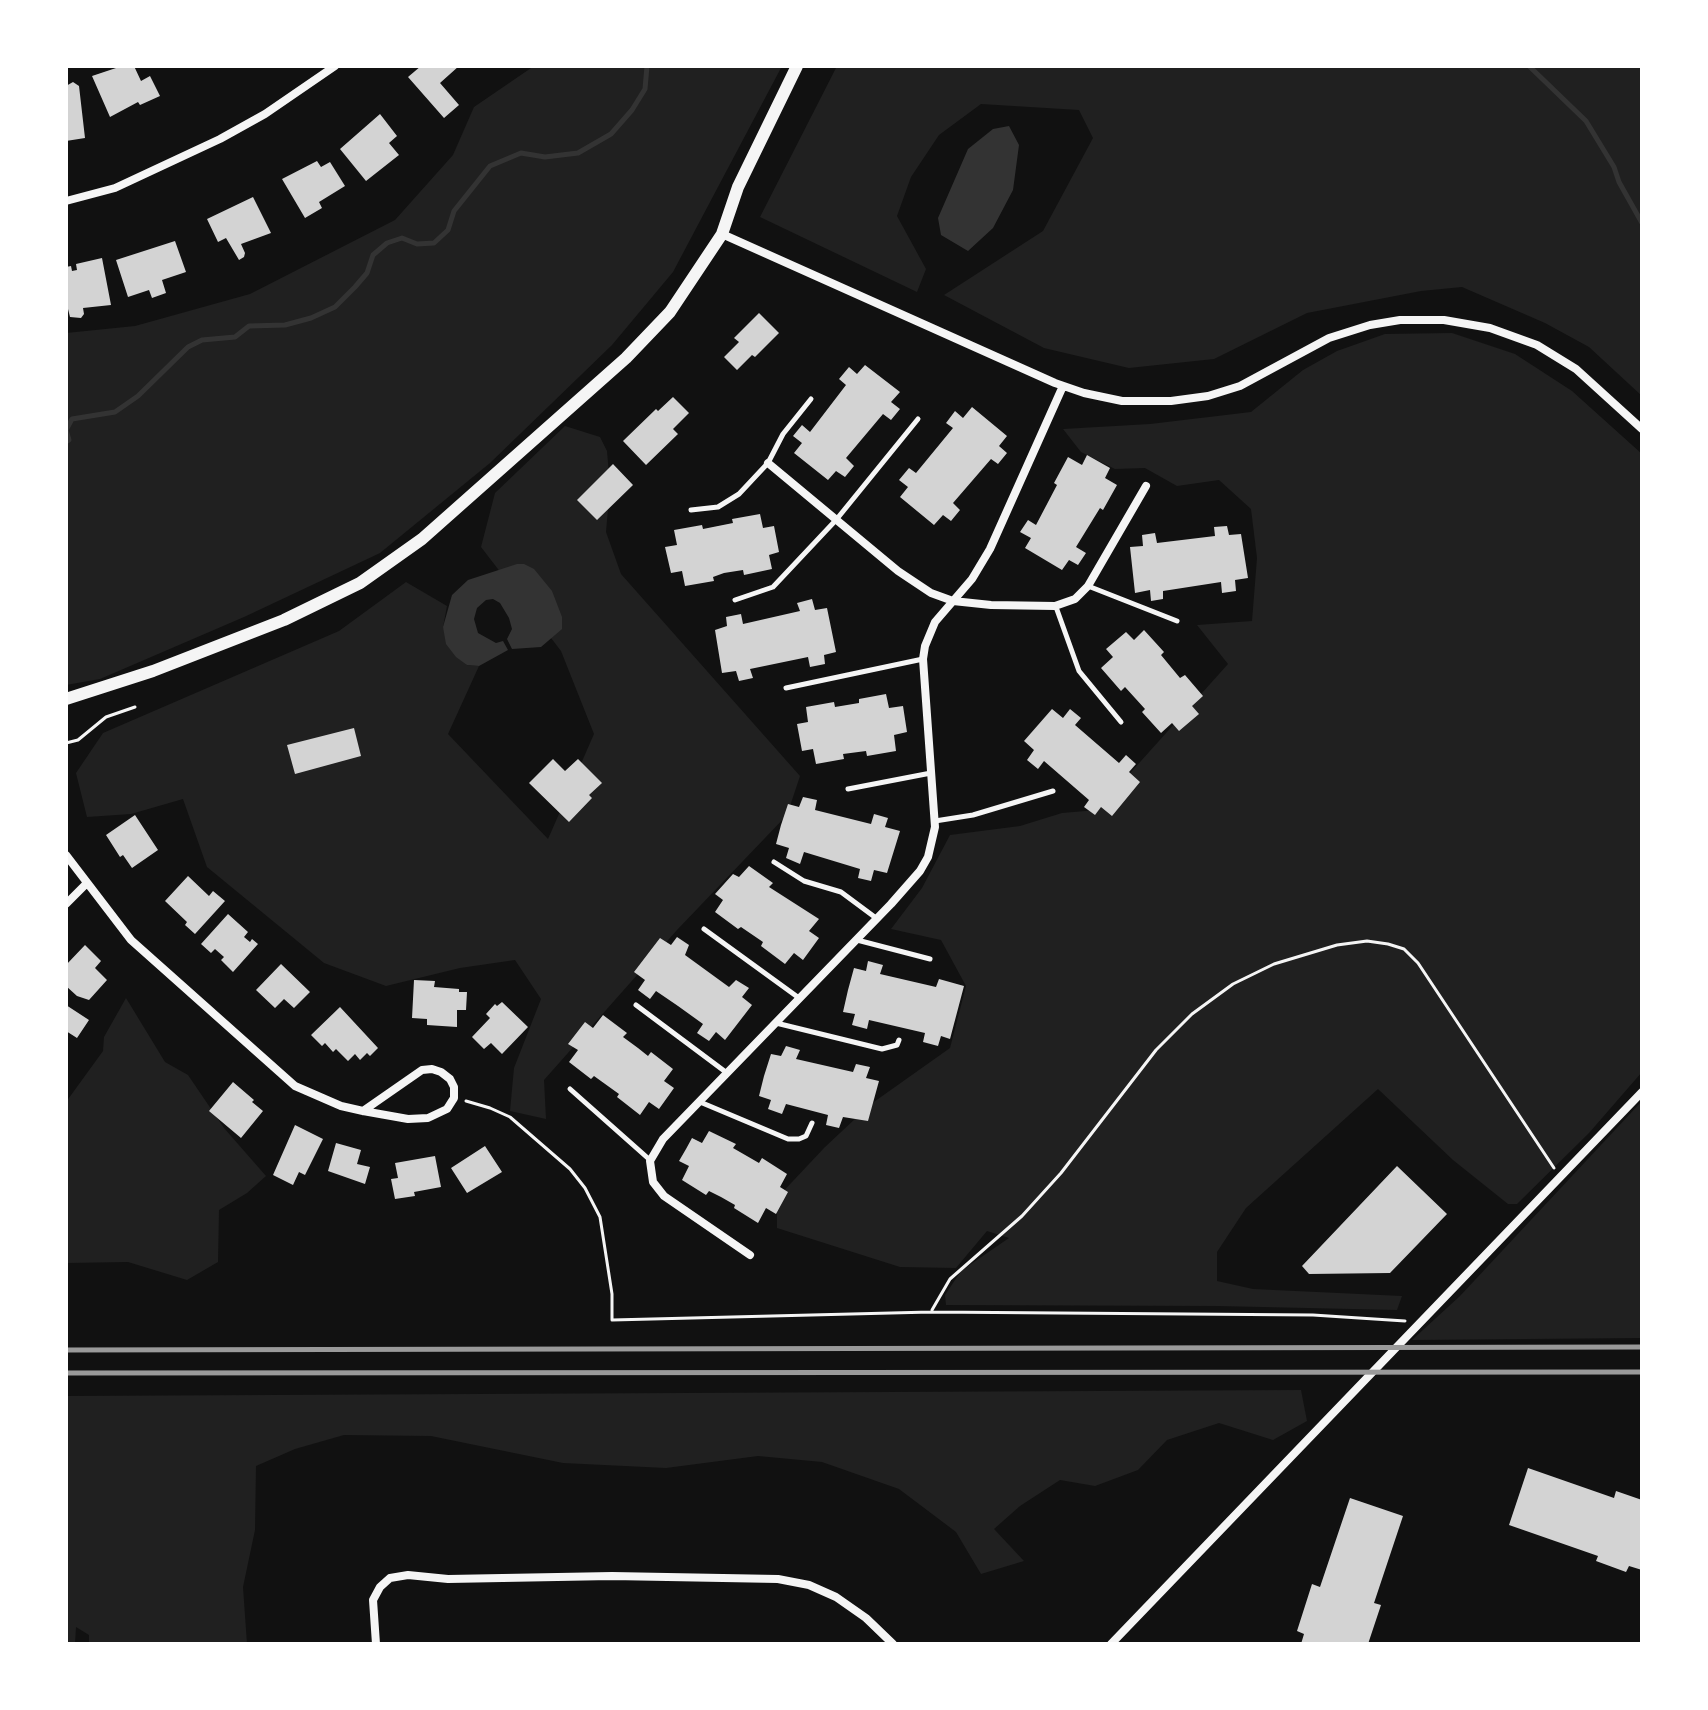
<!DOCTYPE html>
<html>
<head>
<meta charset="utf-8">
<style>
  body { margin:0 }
  #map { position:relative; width:1708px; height:1710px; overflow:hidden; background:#111; font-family:Rubik,sans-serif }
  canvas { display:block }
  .frame { position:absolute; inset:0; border:68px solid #fff; pointer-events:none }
</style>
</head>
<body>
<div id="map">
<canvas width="1708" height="1710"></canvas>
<div class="frame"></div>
</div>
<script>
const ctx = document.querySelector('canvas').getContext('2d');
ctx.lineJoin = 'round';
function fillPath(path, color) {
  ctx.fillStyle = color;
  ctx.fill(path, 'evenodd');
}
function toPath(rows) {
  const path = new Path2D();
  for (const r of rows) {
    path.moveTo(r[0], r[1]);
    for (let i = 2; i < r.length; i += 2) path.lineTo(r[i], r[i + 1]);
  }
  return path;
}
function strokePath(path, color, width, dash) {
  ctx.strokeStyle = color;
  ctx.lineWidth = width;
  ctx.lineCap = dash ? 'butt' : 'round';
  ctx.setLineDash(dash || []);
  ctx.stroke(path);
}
const green = toPath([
  [534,66,782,66,673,272,612,345,490,463,380,553,244,617,100,679,66,685,66,333,135,326,250,294,395,220,453,155,474,107],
  [837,66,1642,66,1642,396,1589,347,1545,323,1462,287,1421,291,1307,313,1214,359,1129,368,1044,348,944,295,1043,231,1093,138,1079,110,981,104,939,135,911,177,897,216,926,269,917,292,760,217],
  [1452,333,1515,354,1572,391,1642,454,1642,1072,1589,1133,1517,1204,1508,1204,1453,1160,1378,1089,1246,1208,1217,1252,1217,1281,1253,1289,1402,1296,1397,1310,1217,1306,946,1305,945,1295,961,1271,1009,1238,987,1231,956,1268,900,1267,777,1228,777,1198,825,1147,871,1104,950,1048,966,986,941,940,891,929,922,888,950,835,1020,826,1062,813,1097,810,1228,664,1197,625,1252,621,1257,558,1251,509,1219,480,1177,486,1145,468,1115,469,1081,452,1063,429,1150,424,1251,412,1303,370,1337,351,1385,334],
  [565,426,600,437,607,451,610,486,606,532,621,574,800,776,787,815,677,930,544,1080,546,1119,510,1111,514,1068,541,999,515,960,460,968,386,986,324,963,207,867,183,799,131,814,87,817,76,773,103,733,339,631,406,582,447,606,443,627,467,665,479,666,448,734,548,839,594,734,561,651,481,547,495,493],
  [126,998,165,1062,188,1075,224,1128,266,1176,247,1193,219,1210,218,1262,187,1280,128,1262,66,1263,66,1102,103,1051,104,1037],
  [1642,1101,1642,1338,1412,1340,1460,1296],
  [1301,1390,1307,1421,1273,1440,1219,1423,1167,1440,1138,1470,1095,1486,1060,1480,1020,1506,994,1529,1024,1561,981,1574,956,1532,899,1489,822,1462,758,1456,666,1468,563,1463,431,1436,344,1435,295,1449,256,1466,255,1530,243,1587,247,1644,89,1644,89,1635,76,1627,75,1644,66,1644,66,1396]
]);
const water = toPath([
  [1009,126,1019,145,1013,190,993,228,968,251,941,235,938,218,968,149,993,129],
  [517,564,524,564,534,569,552,591,562,617,562,629,541,647,512,649,507,639,512,629,509,618,500,603,493,599,486,600,477,608,474,619,478,633,496,643,503,641,508,650,479,666,467,665,456,657,446,644,443,627,452,595,468,580]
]);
const stream = toPath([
  [1529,66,1586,121,1614,167,1619,182,1642,223],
  [66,442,69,440,66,430,72,419,115,412,138,396,188,347,202,340,235,337,249,326,285,325,311,318,335,307,355,287,367,273,373,255,387,243,402,238,417,244,434,243,448,230,454,211,490,166,521,153,545,157,578,153,611,134,632,110,645,89,647,66]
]);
const building = toPath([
  [122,66,134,66,141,81,150,76,160,96,140,105,138,102,110,117,92,76],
  [421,66,459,66,440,83,459,105,444,118,408,77],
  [73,82,79,86,85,138,66,141,66,86],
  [380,114,397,136,389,143,399,155,366,181,340,149],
  [317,161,321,167,330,162,345,186,319,202,322,208,305,218,282,179],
  [253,197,271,233,241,244,245,253,244,257,239,260,226,238,218,242,207,219],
  [175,241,186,272,162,280,166,293,152,298,149,290,128,297,116,260],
  [102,258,111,305,83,308,84,314,81,318,70,317,66,301,66,267,71,266,72,271,77,270,76,264],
  [759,313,779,333,755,357,752,355,737,370,724,357,739,342,734,338],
  [865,365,900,392,891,402,900,409,891,420,883,414,846,458,854,466,845,477,836,471,828,480,794,453,802,443,793,436,802,425,810,432,846,385,839,379,849,367,857,374],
  [673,397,689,413,673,429,678,434,646,465,623,441,656,409,658,411],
  [972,407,1007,436,999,446,1007,453,998,464,991,459,953,503,960,510,951,521,943,515,934,525,900,497,908,487,899,480,909,468,916,473,953,428,946,423,955,411,963,418],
  [1087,455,1110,468,1105,478,1117,485,1103,510,1100,508,1076,547,1086,553,1078,565,1069,560,1062,570,1025,548,1031,538,1020,532,1028,520,1036,525,1057,485,1054,483,1068,457,1082,465],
  [613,464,633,485,597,520,577,500],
  [760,514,763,528,774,526,779,552,769,555,772,569,744,575,743,570,724,573,713,577,714,581,685,586,682,571,671,573,665,547,677,545,674,530,702,525,703,529,733,523,732,519],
  [1227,526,1229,535,1241,534,1248,578,1235,580,1236,591,1222,593,1221,582,1163,591,1163,599,1151,601,1150,590,1135,593,1130,547,1143,546,1142,535,1155,533,1157,543,1215,536,1214,527],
  [812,599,815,610,827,608,836,652,824,655,825,664,810,667,808,657,750,669,753,678,739,681,736,671,722,673,715,630,727,626,726,617,741,614,743,624,800,611,797,603],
  [1144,630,1164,652,1161,655,1180,678,1185,675,1203,696,1192,706,1199,714,1179,731,1172,723,1161,733,1142,712,1145,709,1125,687,1121,691,1101,668,1113,657,1106,649,1126,632,1134,640],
  [886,694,889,708,903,706,907,732,894,735,896,751,867,756,866,751,843,754,844,759,816,764,813,749,802,751,797,724,808,722,806,707,834,702,835,707,859,703,859,699],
  [1052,709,1063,718,1070,709,1081,718,1075,725,1119,763,1126,755,1136,764,1129,772,1140,782,1112,816,1101,807,1095,815,1084,807,1089,800,1044,761,1038,769,1027,760,1034,750,1024,741],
  [354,728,361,756,295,774,287,745],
  [553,759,565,771,578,759,602,783,589,795,592,798,569,822,529,783],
  [803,797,817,800,815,810,871,824,874,814,888,818,885,827,900,831,887,873,874,870,871,881,858,878,860,869,804,852,800,864,786,858,789,848,776,844,781,825,788,804,799,807],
  [135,815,158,850,132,868,123,855,120,857,106,835],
  [749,866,773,883,769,887,819,919,809,931,819,938,803,960,794,953,785,964,761,946,763,942,741,927,738,929,715,912,723,900,715,894,733,874,739,877],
  [188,876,209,896,213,891,225,901,195,934,185,925,187,922,165,901],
  [228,914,248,932,244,937,250,942,252,939,258,944,233,972,221,960,224,957,215,949,211,953,201,944],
  [677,937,689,945,685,955,729,987,736,980,749,988,742,997,752,1005,725,1040,716,1032,709,1041,697,1033,703,1024,678,1006,656,991,650,999,638,990,645,980,634,972,660,938,671,945],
  [85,945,101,961,95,968,107,980,89,1000,77,996,66,986,66,965],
  [868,961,883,965,880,974,936,987,939,979,964,986,950,1039,941,1036,938,1046,923,1042,925,1033,869,1020,867,1029,852,1025,855,1014,843,1012,848,990,854,968,866,971],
  [281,964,310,992,294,1008,284,999,275,1008,256,990],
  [414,980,435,981,434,987,459,989,459,992,467,992,466,1010,457,1010,457,1027,427,1025,427,1019,412,1018],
  [502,1002,528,1027,502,1054,491,1043,484,1049,472,1037,490,1018,486,1014,495,1004,497,1006],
  [66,1005,89,1020,77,1038,66,1031],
  [340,1007,378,1048,370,1056,367,1053,360,1060,355,1054,348,1061,336,1049,333,1052,325,1043,322,1046,311,1035],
  [603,1015,627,1033,623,1037,638,1048,648,1056,651,1052,673,1069,664,1081,674,1088,659,1109,649,1102,640,1115,617,1097,619,1094,594,1076,591,1079,569,1062,578,1050,568,1044,585,1022,593,1028],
  [786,1046,800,1050,796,1059,853,1072,856,1064,870,1067,866,1078,879,1081,868,1121,843,1117,839,1128,826,1125,828,1115,786,1104,782,1114,768,1109,771,1100,759,1096,764,1076,771,1054,781,1056],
  [233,1082,254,1100,252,1102,263,1111,241,1138,209,1111],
  [295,1125,323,1139,305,1175,299,1172,293,1185,273,1175],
  [709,1131,736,1144,733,1148,759,1163,762,1158,787,1174,780,1187,788,1192,776,1214,766,1208,758,1223,734,1208,735,1205,721,1197,709,1191,706,1195,682,1180,689,1166,679,1161,686,1149,692,1138,702,1143],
  [336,1143,361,1150,357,1164,370,1167,365,1184,328,1171],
  [485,1146,502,1172,467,1193,451,1168],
  [435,1156,441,1187,414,1192,415,1196,395,1199,391,1179,398,1178,395,1163],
  [1397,1166,1447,1214,1390,1273,1309,1274,1302,1266],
  [1528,1468,1614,1498,1616,1491,1642,1500,1642,1570,1629,1566,1626,1572,1596,1561,1598,1556,1509,1525],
  [1350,1498,1403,1516,1374,1603,1381,1605,1368,1644,1301,1644,1304,1634,1297,1631,1312,1584,1320,1587]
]);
const path = toPath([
  [66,743,78,740,106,717,135,707],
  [466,1101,490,1108,510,1117,570,1169,585,1188,600,1217,612,1294,612,1320,931,1312,1313,1315,1405,1321],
  [932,1310,950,1279,1022,1216,1061,1173,1156,1050,1192,1014,1233,984,1274,964,1337,945,1367,941,1388,944,1404,949,1418,963,1554,1168]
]);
const service = toPath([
  [691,510,718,507,739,494,768,463,783,434,811,399],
  [1088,586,1177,621],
  [735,600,773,587,836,520,918,419],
  [1056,607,1079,671,1121,722],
  [786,688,923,659],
  [848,789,931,773],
  [935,821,973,815,1053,791],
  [774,862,804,881,841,892,876,918],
  [704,929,799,998],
  [857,940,930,959],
  [636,1005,727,1073],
  [776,1023,882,1049,897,1045,899,1040],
  [570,1089,650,1160],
  [700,1102,788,1139,799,1139,806,1136,812,1123]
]);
const minor = toPath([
  [66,201,115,188,220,139,265,114,335,66],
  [722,234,1055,383,1084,393,1122,401,1171,401,1208,396,1240,386,1329,338,1370,325,1400,320,1444,320,1490,328,1537,345,1576,369,1642,429],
  [768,463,898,571,931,593,953,601,991,605,1055,606,1075,599,1088,586,1146,486],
  [66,855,131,940,295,1086,341,1106,363,1111,408,1119,428,1118,447,1109,454,1098,454,1087,450,1079,441,1072,432,1069,422,1070,363,1111],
  [66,904,86,884],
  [750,1255,664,1196,653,1182,650,1161,663,1139,891,904,920,871,928,857,935,827,923,659,925,646,935,622,972,579,990,549,1063,386],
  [376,1644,373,1600,380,1587,390,1578,408,1575,448,1579,612,1576,778,1579,809,1585,836,1597,866,1618,893,1644],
  [1111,1644,1642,1092]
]);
const tertiary = toPath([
  [66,699,153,671,284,620,360,583,422,539,626,358,670,312,722,234,738,187,797,66]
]);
const rail = toPath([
  [66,1350,1642,1347],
  [66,1373,1642,1372]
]);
fillPath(green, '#202020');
fillPath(water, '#333');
strokePath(stream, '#333', 5);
fillPath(building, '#d3d3d3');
strokePath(path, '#f5f5f5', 3);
strokePath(service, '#f5f5f5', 5);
strokePath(minor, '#f5f5f5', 8);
strokePath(tertiary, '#f5f5f5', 12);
strokePath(rail, '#9a9a9a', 5);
</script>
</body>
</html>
